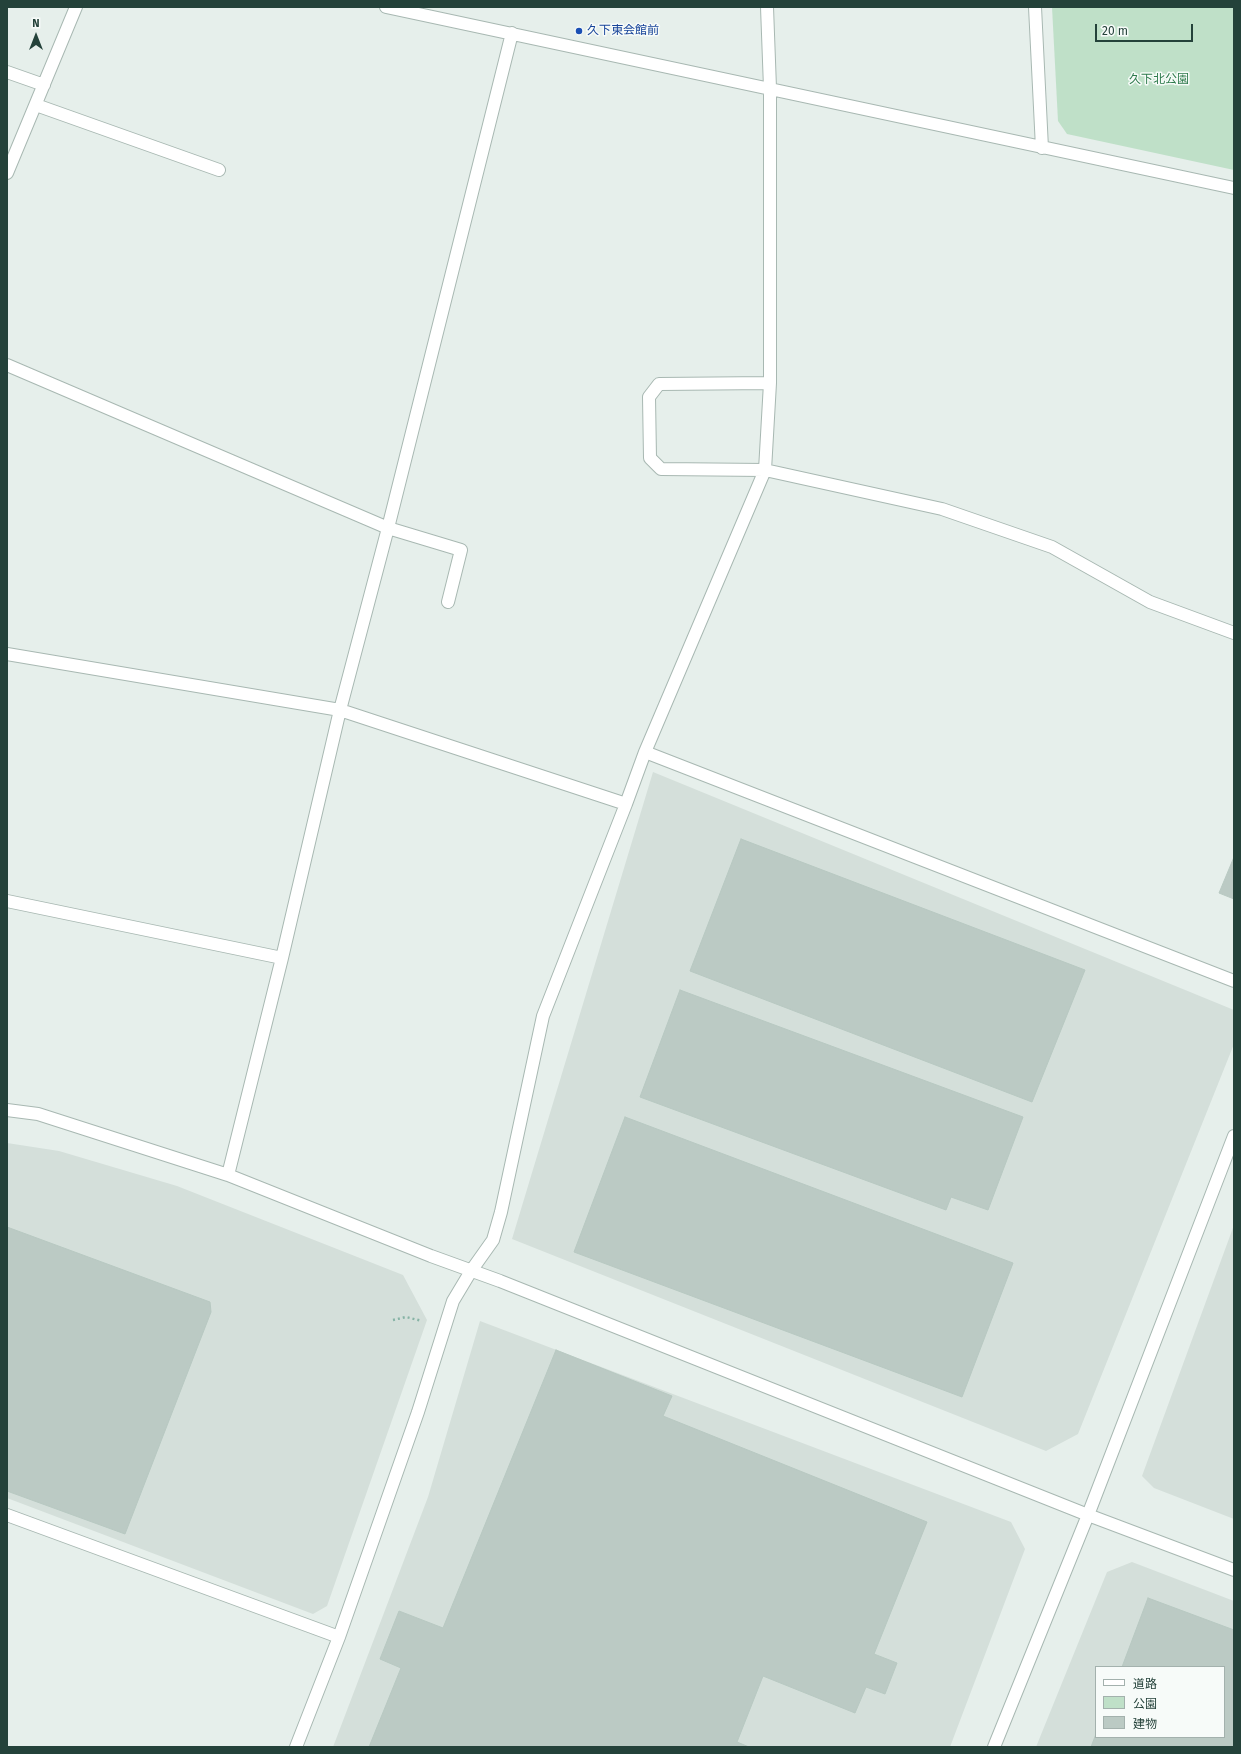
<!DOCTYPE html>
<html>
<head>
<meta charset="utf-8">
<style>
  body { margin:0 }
  #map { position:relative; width:1241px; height:1754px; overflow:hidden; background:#e6efeb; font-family:"Fira Sans","Noto Sans JP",sans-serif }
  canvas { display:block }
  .frame { position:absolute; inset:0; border:8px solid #24423a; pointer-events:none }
  .legend { position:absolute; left:1095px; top:1666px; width:130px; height:72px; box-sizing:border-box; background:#f7fbf9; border:1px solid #a3b1ad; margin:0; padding:5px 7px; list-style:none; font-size:12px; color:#24423a }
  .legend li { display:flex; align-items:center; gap:8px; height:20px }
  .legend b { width:20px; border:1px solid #a3b1ad }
  .north { position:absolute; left:16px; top:16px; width:40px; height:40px; -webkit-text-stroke:3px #f7fbf9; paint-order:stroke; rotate:0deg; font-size:11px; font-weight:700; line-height:16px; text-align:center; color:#24423a }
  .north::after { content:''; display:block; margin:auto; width:14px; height:18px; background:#24423a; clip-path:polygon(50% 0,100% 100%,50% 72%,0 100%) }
  .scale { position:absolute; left:1095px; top:24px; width:98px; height:18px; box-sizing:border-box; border:2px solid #24423a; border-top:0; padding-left:5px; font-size:12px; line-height:14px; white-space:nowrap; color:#24423a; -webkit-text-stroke:3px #f7fbf9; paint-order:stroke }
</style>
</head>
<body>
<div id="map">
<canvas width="1241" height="1754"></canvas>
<div class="frame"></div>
<ul class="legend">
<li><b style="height:5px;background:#fff"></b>道路</li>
<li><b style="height:11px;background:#bfe0c8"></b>公園</li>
<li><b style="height:11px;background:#bbcac4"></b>建物</li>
</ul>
<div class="north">N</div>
<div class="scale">20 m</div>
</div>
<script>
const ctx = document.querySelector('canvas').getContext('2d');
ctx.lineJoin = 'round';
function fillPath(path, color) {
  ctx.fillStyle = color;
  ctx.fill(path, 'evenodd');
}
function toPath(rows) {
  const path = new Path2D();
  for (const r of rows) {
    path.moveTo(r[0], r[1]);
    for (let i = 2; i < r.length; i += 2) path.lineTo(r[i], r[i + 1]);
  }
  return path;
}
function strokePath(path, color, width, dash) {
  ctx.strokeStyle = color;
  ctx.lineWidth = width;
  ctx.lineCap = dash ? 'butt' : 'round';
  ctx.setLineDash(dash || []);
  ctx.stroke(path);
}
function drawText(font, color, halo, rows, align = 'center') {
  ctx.font = font + ' "Fira Sans","Noto Sans JP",sans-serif';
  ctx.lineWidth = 3;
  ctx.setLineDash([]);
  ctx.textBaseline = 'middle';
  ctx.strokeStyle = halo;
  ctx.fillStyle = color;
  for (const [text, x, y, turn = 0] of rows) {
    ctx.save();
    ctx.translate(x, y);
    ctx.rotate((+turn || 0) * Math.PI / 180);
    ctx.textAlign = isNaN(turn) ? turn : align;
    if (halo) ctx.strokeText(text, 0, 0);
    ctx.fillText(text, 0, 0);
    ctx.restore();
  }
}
const built = toPath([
  [653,772,1234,1010,1234,1044,1078,1434,1046,1451,512,1239],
  [7,1143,59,1151,177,1186,403,1275,427,1320,327,1606,313,1614,7,1498],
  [1234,1225,1234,1519,1154,1488,1142,1476],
  [480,1321,1011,1522,1025,1549,950,1747,333,1747,428,1497],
  [1132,1562,1234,1601,1234,1747,1036,1747,1107,1572],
  [1096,1667,1224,1667,1224,1737,1096,1737]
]);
const green = toPath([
  [1052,7,1234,7,1234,170,1067,134,1058,121]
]);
const building = toPath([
  [741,839,1085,970,1032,1102,690,971,741,839],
  [1234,857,1234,899,1219,893,1234,857],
  [680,990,1023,1117,988,1210,951,1197,946,1210,640,1097,680,990],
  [625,1117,1013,1263,962,1397,574,1252,625,1117],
  [7,1227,210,1302,211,1312,125,1534,7,1491,7,1227],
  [556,1350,672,1396,663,1416,927,1522,874,1654,897,1663,885,1694,866,1687,855,1713,763,1676,737,1742,749,1747,369,1747,401,1668,380,1659,399,1611,443,1628,556,1350],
  [1148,1598,1234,1630,1234,1747,1091,1747,1096,1734,1096,1737,1224,1737,1224,1667,1122,1667,1148,1598]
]);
const path = toPath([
  [393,1320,406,1317,422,1321]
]);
const minor = toPath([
  [386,7,1234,188],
  [1035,7,1042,148],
  [7,72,44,85],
  [36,105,219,170],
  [7,173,76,7],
  [7,365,388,528,461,550,448,602],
  [770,383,659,384,649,397,650,458,661,469,765,470,942,509,1052,547,1150,602,1234,633],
  [7,654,340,710,626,804],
  [645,752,1234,981],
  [7,901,282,958],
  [7,1110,38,1114,228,1175,431,1256,500,1281,1088,1515,1234,1570],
  [228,1175,282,958,340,710,388,528,512,33],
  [7,1515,339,1637],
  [296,1747,339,1637,418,1412,453,1301,471,1271,493,1240,501,1212,543,1016,626,804,645,752,765,470,770,383,770,88,767,7],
  [994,1747,1088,1515,1234,1136]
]);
const markers = [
  [579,31,4,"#1a4fb4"]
];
const transitNames = [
  ["久下東会館前",587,31]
];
const parkNames = [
  ["久下北公園",1159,80]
];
fillPath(built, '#d4dfda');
fillPath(green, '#bfe0c8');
fillPath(building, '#bbcac4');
strokePath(building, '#b8c9c2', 1);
strokePath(minor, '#a8b8b2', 14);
strokePath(path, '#86b3a5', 2.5, [2, 3]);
strokePath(minor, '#fff', 12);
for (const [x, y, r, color] of markers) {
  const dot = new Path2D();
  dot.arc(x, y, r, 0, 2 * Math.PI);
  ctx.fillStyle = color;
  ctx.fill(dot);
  strokePath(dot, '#f7fbf9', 1.5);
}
drawText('12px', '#164399', '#f7fbf9', transitNames, 'left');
drawText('12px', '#2d7a4b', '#f7fbf9', parkNames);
</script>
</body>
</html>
